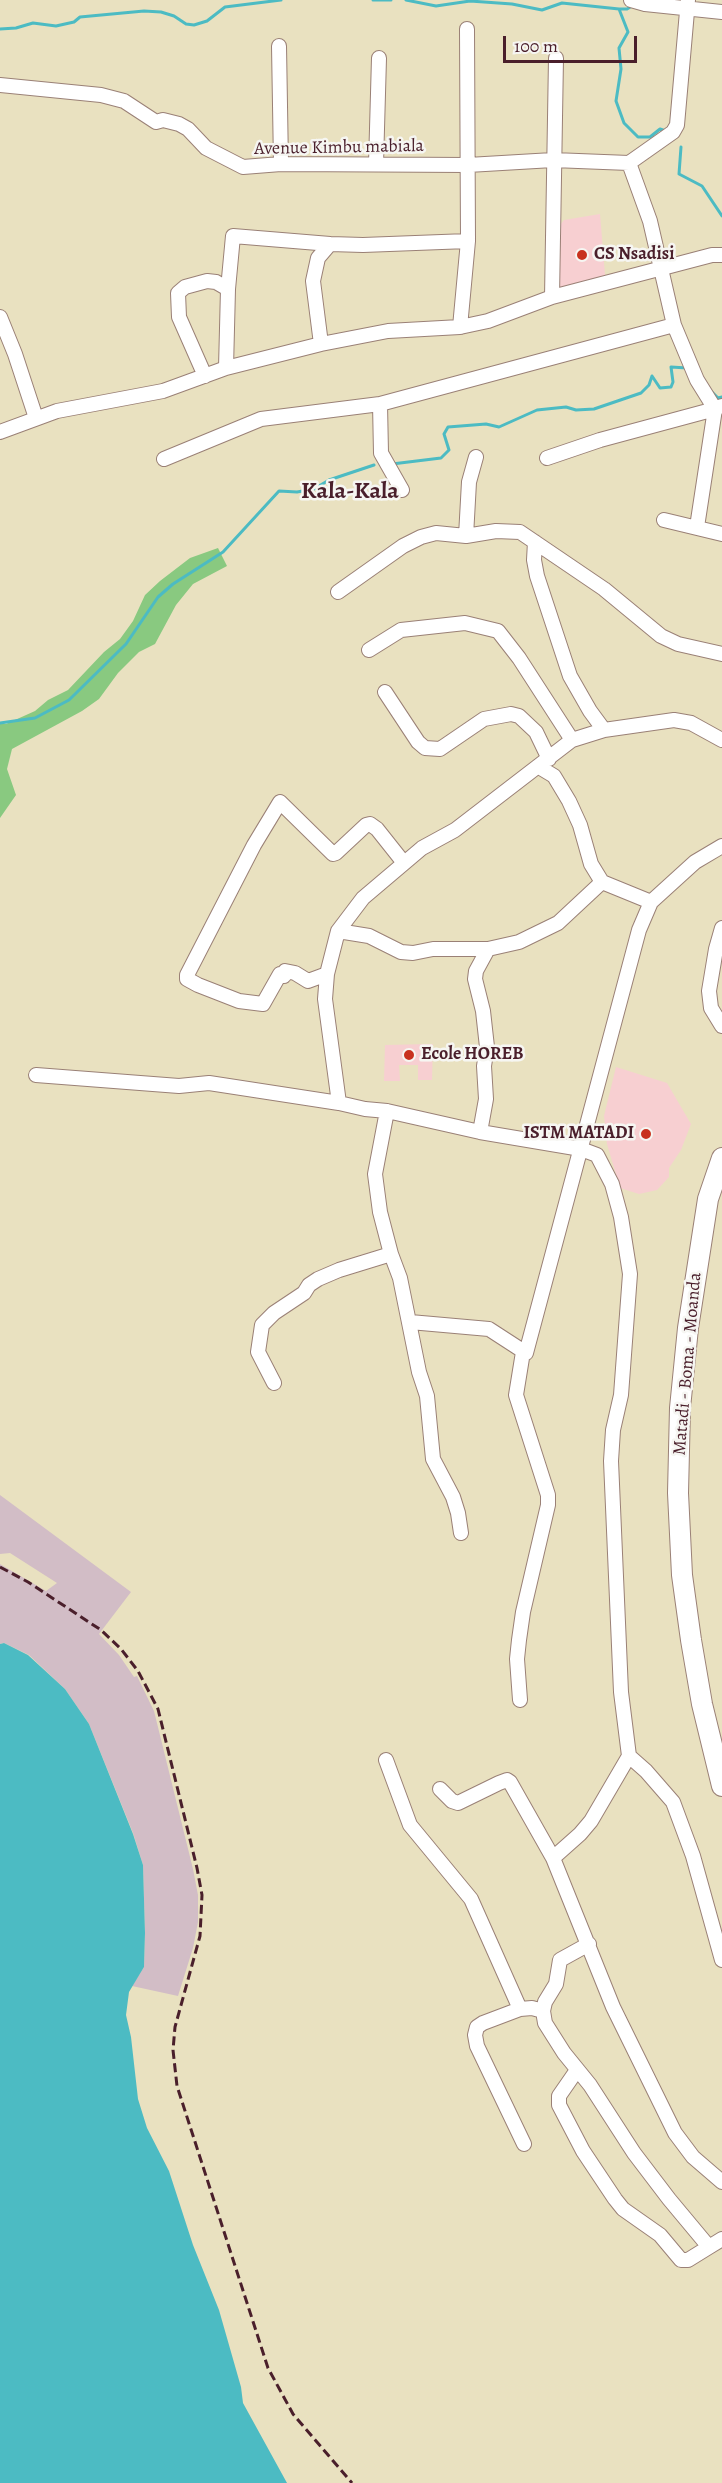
<!DOCTYPE html>
<html>
<head>
<meta charset="utf-8">
<style>
  body { margin:0 }
  #map { position:relative; width:722px; height:2483px; overflow:hidden; background:#e9e1c0; font-family:Alegreya,serif }
  canvas { display:block }
  .scale { position:absolute; left:503px; top:36px; width:134px; height:27px; box-sizing:border-box; border:3px solid #4a1f2b; border-top:0; padding-left:8px; font-size:18px; line-height:21px; white-space:nowrap; color:#4a1f2b; -webkit-text-stroke:4px #f6f6f2; paint-order:stroke }
</style>
</head>
<body>
<div id="map">
<canvas width="722" height="2483"></canvas>
<div class="scale">100 m</div>
</div>
<script>
const ctx = document.querySelector('canvas').getContext('2d');
ctx.lineJoin = 'round';
function fillPath(path, color) {
  ctx.fillStyle = color;
  ctx.fill(path, 'evenodd');
}
function toPath(rows) {
  const path = new Path2D();
  for (const r of rows) {
    path.moveTo(r[0], r[1]);
    for (let i = 2; i < r.length; i += 2) path.lineTo(r[i], r[i + 1]);
  }
  return path;
}
function strokePath(path, color, width, dash) {
  ctx.strokeStyle = color;
  ctx.lineWidth = width;
  ctx.lineCap = dash ? 'butt' : 'round';
  ctx.setLineDash(dash || []);
  ctx.stroke(path);
}
function drawText(font, color, halo, rows, align = 'center') {
  ctx.font = font + ' Alegreya,serif';
  ctx.lineWidth = 5;
  ctx.setLineDash([]);
  ctx.textBaseline = 'middle';
  ctx.strokeStyle = halo;
  ctx.fillStyle = color;
  for (const [text, x, y, turn = 0] of rows) {
    ctx.save();
    ctx.translate(x, y);
    ctx.rotate((+turn || 0) * Math.PI / 180);
    ctx.textAlign = isNaN(turn) ? turn : align;
    if (halo) ctx.strokeText(text, 0, 0);
    ctx.fillText(text, 0, 0);
    ctx.restore();
  }
}
const built = toPath([
  [600,214,606,287,560,291,560,225,564,220],
  [433,1044,432,1080,418,1080,418,1065,399,1065,400,1081,384,1081,385,1045],
  [616,1067,667,1083,691,1124,681,1150,669,1168,669,1177,657,1190,639,1194,620,1188,607,1144,604,1116]
]);
const industrial = toPath([
  [0,1495,131,1592,99,1634,119,1655,134,1677,137,1676,154,1711,193,1869,198,1895,198,1922,193,1948,178,1996,132,1986,144,1967,145,1933,143,1865,133,1833,89,1724,65,1689,29,1655,4,1643,0,1644,0,1564,46,1591,57,1583,10,1553,0,1554]
]);
const green = toPath([
  [218,548,227,566,193,584,176,605,155,644,139,652,118,673,99,699,82,711,12,749,7,769,16,795,0,818,0,724,6,724,35,711,48,700,68,690,104,652,120,639,133,621,145,595,160,581,190,558]
]);
const water = toPath([
  [4,1643,28,1655,65,1689,89,1724,133,1834,143,1865,145,1933,144,1967,129,1992,126,2015,131,2037,138,2099,147,2128,169,2171,193,2245,219,2310,241,2387,243,2403,287,2483,0,2483,0,1644]
]);
const stream = toPath([
  [373,0,391,0],
  [406,0,436,6,470,1,512,4,542,10,562,3,619,9,627,9,632,6],
  [619,9,628,32,619,48,621,69,616,101,624,123,638,137,650,137,660,129,663,130],
  [0,29,16,28,33,23,56,26,74,22,80,17,144,11,161,12,174,16,186,24,194,25,207,21,225,7,281,0],
  [681,147,679,174,702,186,722,216],
  [712,392,718,398,722,397],
  [392,464,441,458,449,450,444,434,448,427,486,424,499,427,537,410,566,407,576,410,594,409,641,393,649,385,652,376,660,388,671,387,673,382,671,367,687,368],
  [0,723,35,718,69,700,126,644,158,597,173,584,223,552,279,491,297,492,314,489,329,480,374,465]
]);
const minor = toPath([
  [631,0,645,4,722,12],
  [279,46,281,164],
  [0,85,101,95,124,101,156,122,163,120,179,124,188,129,206,148,243,167,281,164,468,165,553,160,629,163],
  [629,163,650,221,674,325,697,380,715,409,722,406],
  [629,163,673,132,677,125,688,0],
  [376,164,379,58],
  [228,289,233,236,330,244],
  [552,297,556,58],
  [0,317,15,354,36,418],
  [460,327,468,241,467,29],
  [321,344,313,281,318,258,330,244,363,245,468,241],
  [205,376,179,317,178,293,185,287,207,281,216,282,228,289,226,368],
  [380,404,381,453,402,490],
  [0,432,57,411,163,391,226,368,321,344,388,331,460,327,488,321,552,297,712,255,722,255],
  [547,458,600,440,715,409,697,527],
  [164,459,261,419,380,404,674,325],
  [664,520,722,534],
  [466,536,469,482,476,457],
  [535,542,534,560,537,576,570,676,590,711,604,730],
  [338,592,403,546,421,537,436,533,466,536,496,531,520,532,604,589,661,636,678,644,722,654],
  [369,650,401,630,465,623,498,631,519,658,572,740],
  [385,692,418,742,425,748,440,749,484,719,511,714,519,716,536,732,549,759],
  [539,767,554,776,569,801,580,825,591,864,602,882,651,902],
  [722,928,716,949,709,991,711,1008,722,1026],
  [338,931,369,936,401,952,413,953,433,949,488,949,519,942,558,923,602,882],
  [327,974,308,981,295,973,285,971,284,976,280,974,263,1004,239,1001,198,985,187,979,187,975,254,845,280,802,333,854,336,853,366,825,370,824,377,829,404,863],
  [36,1075,179,1086,209,1083,339,1103,365,1109,387,1111,480,1132,581,1149,597,1155,612,1184,621,1217,630,1274,621,1395,613,1430,611,1461,621,1692,629,1756,591,1821,580,1834,553,1858,613,2007,675,2133,693,2157,722,2182],
  [339,1103,325,999,327,974,338,931,363,898,422,848,455,830,572,740,604,730,674,720,691,723,722,740],
  [387,1111,375,1174,380,1212,391,1254,400,1278,419,1372,427,1396,433,1459,453,1497,458,1513,461,1533],
  [480,1132,486,1099,484,1066,487,1047,483,1011,475,979,476,971,488,949],
  [410,1322,489,1329,526,1353],
  [274,1383,258,1352,262,1325,274,1313,304,1293,309,1285,318,1279,339,1270,391,1254],
  [520,1700,517,1659,519,1640,523,1612,548,1505,548,1495,516,1395,523,1352,526,1353,639,930,651,902,695,862,722,846],
  [629,1756,646,1771,673,1802,693,1856,722,1960],
  [386,1760,410,1825,471,1899,520,2009],
  [440,1789,452,1801,458,1803,499,1783,507,1780,510,1782,553,1858],
  [589,1944,560,1960,556,1984,545,2002,543,2011,545,2023,564,2053,590,2085,634,2153,669,2199,709,2247,722,2239],
  [577,2070,559,2096,559,2105,583,2151,615,2199,623,2209,660,2235,681,2260,688,2260,709,2247],
  [524,2144,477,2046,475,2035,477,2027,483,2023,520,2009,532,2008,543,2011]
]);
const highway = toPath([
  [722,1158,708,1199,688,1328,680,1408,678,1493,682,1575,691,1640,702,1704,722,1786]
]);
const rail = toPath([
  [0,1567,28,1582,101,1630,121,1649,138,1671,158,1709,197,1868,202,1895,200,1936,175,2027,173,2050,177,2086,268,2368,293,2414,352,2483]
]);
const markers = [
  [582,255,6,"#c8321e"],
  [409,1055,6,"#c8321e"],
  [646,1134,6,"#c8321e"]
];
const streetNames = [
  ["Avenue Kimbu mabiala",339,148,-1],
  ["Matadi - Boma - Moanda",688,1364,-85]
];
const poiNames = [
  ["CS Nsadisi",594,255],
  ["Ecole HOREB",421,1055],
  ["ISTM MATADI",634,1134,"right"]
];
const districtNames = [
  ["Kala-Kala",350,492]
];
fillPath(built, '#f7cfd1');
fillPath(industrial, '#d2bdc6');
fillPath(green, '#89c980');
fillPath(water, '#4cbbc3');
strokePath(stream, '#4cbbc3', 3);
strokePath(minor, '#9a8076', 16);
strokePath(highway, '#9a8076', 22);
strokePath(minor, '#fff', 14);
strokePath(highway, '#fff', 20);
strokePath(rail, '#4a1f2b', 3, [9, 4.5]);
for (const [x, y, r, color] of markers) {
  const dot = new Path2D();
  dot.arc(x, y, r, 0, 2 * Math.PI);
  ctx.fillStyle = color;
  ctx.fill(dot);
  strokePath(dot, '#f6f6f2', 2);
}
drawText('18px', '#4a1f2b', '#f6f6f2', streetNames);
drawText('bold 18px', '#4a1f2b', '#f6f6f2', poiNames, 'left');
drawText('bold 24px', '#4a1f2b', '#f6f6f2', districtNames);
</script>
</body>
</html>
